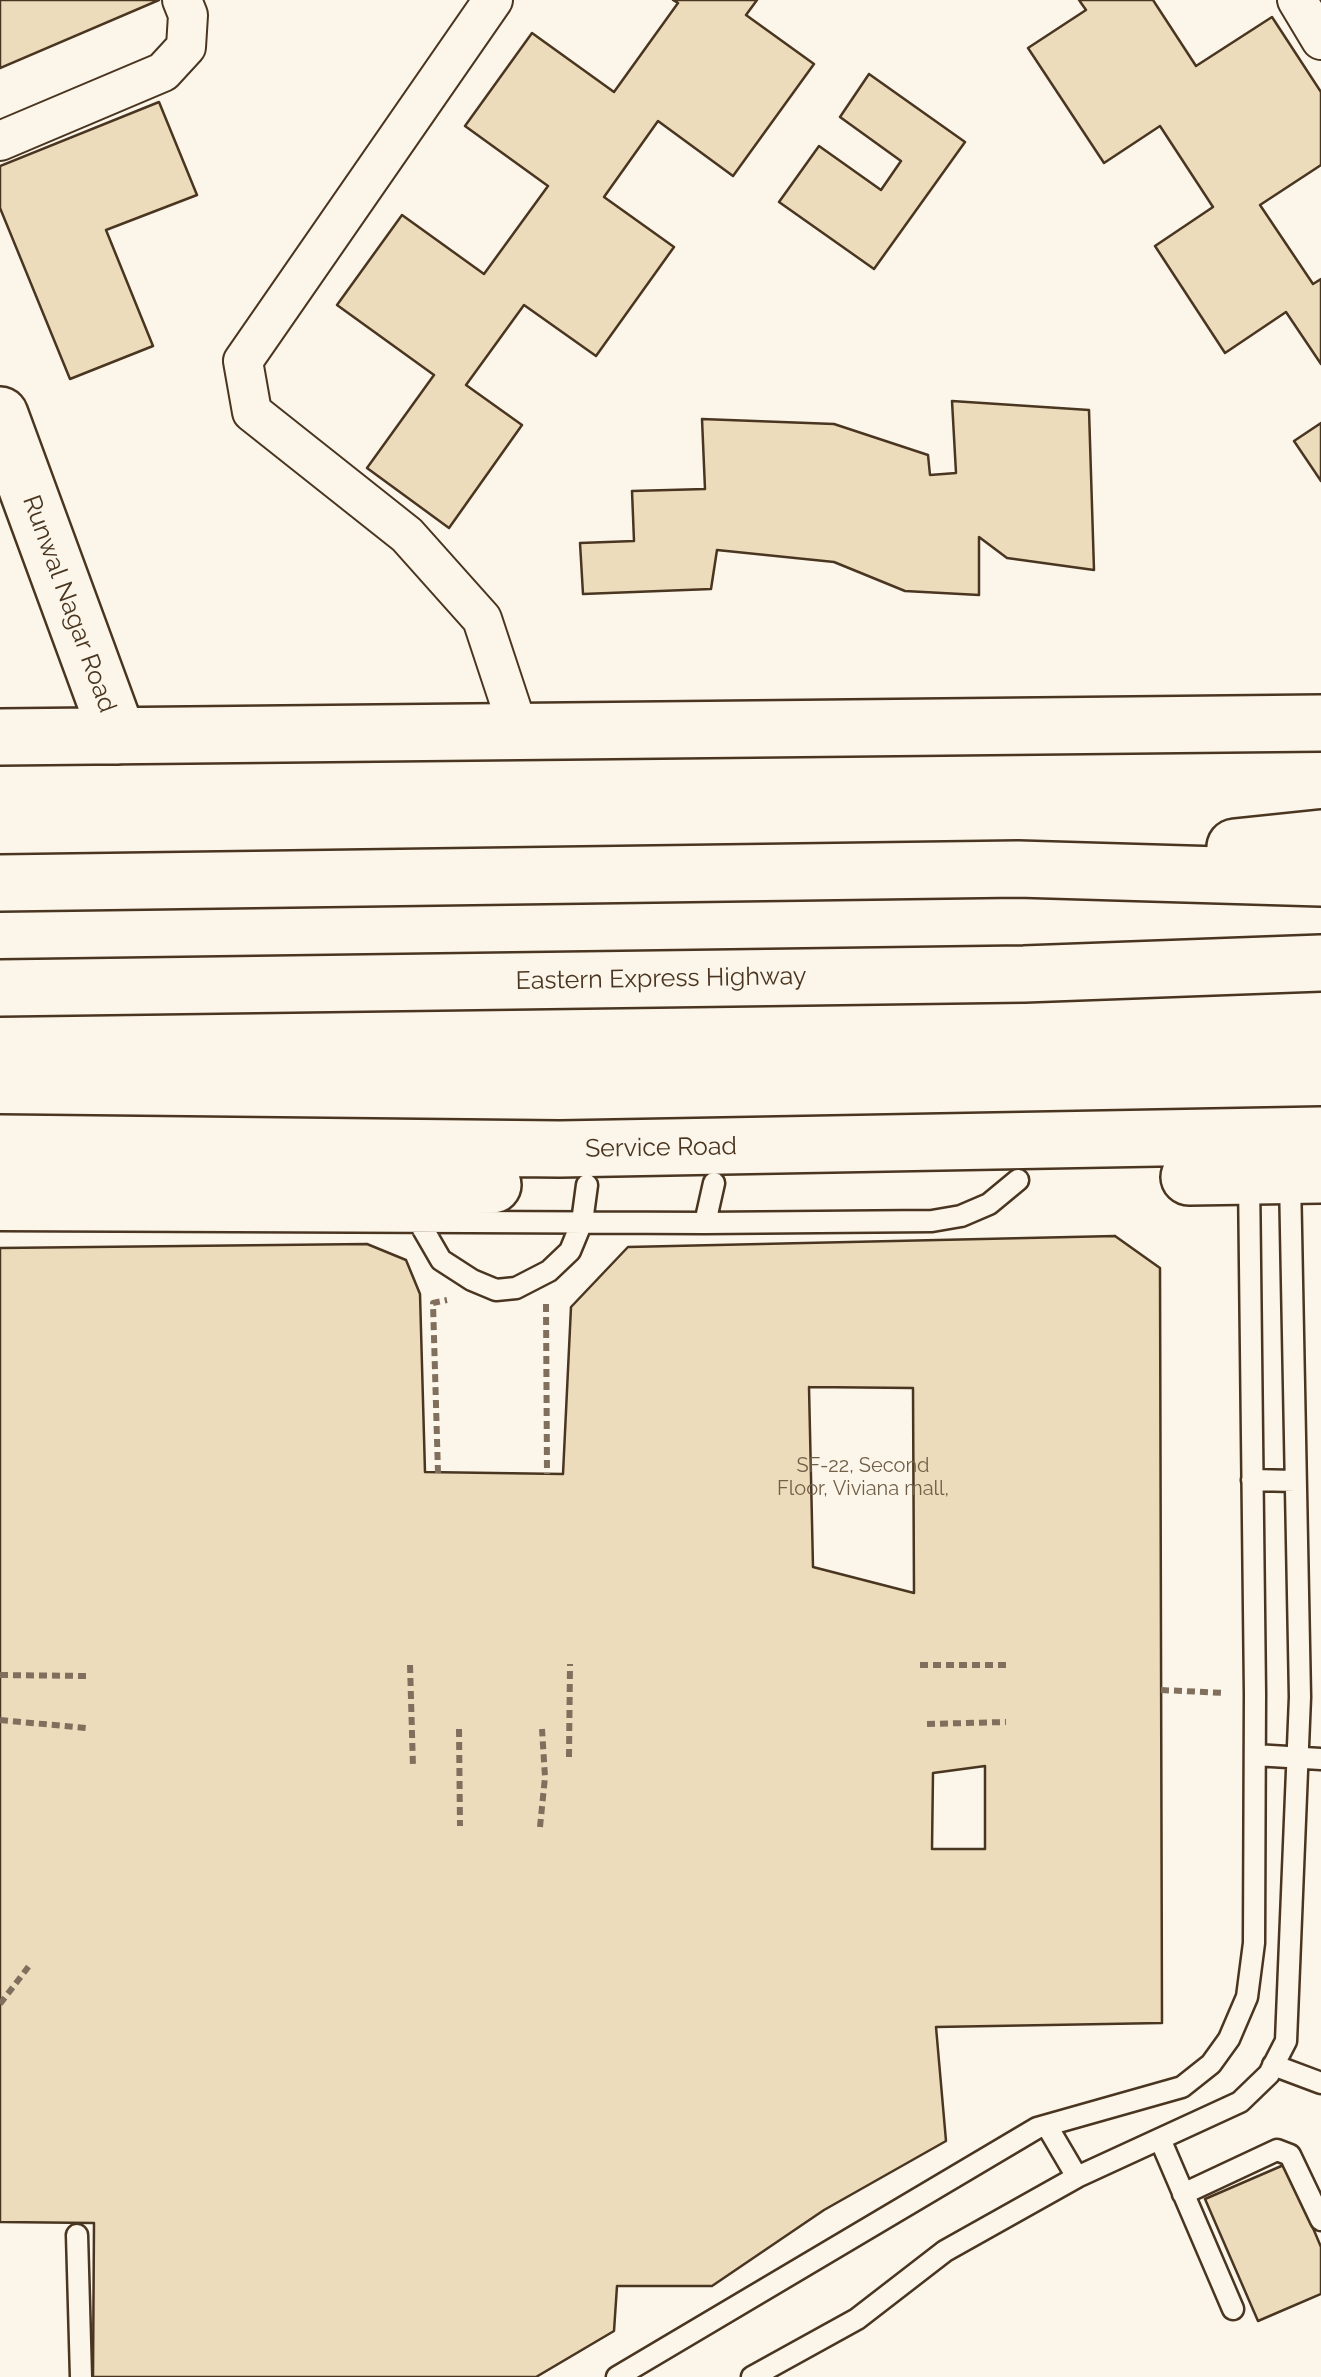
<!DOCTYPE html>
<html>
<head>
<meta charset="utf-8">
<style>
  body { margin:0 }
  canvas { display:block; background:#fbf6e9 }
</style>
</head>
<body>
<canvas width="1321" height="2377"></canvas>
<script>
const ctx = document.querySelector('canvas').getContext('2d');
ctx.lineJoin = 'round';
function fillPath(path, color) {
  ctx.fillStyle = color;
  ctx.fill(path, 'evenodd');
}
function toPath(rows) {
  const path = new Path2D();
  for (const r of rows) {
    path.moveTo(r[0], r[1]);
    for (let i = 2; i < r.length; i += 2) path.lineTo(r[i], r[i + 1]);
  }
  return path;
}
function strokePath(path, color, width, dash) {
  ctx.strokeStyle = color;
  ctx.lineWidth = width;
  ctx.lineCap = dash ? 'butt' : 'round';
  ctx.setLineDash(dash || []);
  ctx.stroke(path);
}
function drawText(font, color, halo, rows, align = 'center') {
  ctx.font = font + ' Raleway,sans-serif';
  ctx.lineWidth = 8;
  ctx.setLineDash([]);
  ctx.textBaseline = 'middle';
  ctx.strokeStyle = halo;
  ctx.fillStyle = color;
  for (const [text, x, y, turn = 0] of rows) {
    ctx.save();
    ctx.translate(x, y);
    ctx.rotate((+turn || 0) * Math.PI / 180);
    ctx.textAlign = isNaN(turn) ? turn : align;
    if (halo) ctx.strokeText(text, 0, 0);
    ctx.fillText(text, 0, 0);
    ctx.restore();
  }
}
const building = toPath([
  [0,0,159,0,0,68,0,0],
  [673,0,757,0,746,15,814,64,733,176,658,121,604,197,674,247,596,356,524,305,466,385,522,425,449,528,367,468,434,375,337,305,402,215,484,274,548,186,465,126,532,33,614,92,678,3,673,0],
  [1079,0,1153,0,1196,66,1272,17,1321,92,1321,165,1260,205,1313,284,1321,279,1321,364,1286,312,1225,353,1155,246,1213,207,1160,126,1104,163,1028,48,1086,10,1079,0],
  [869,74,965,142,874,269,779,202,819,146,881,190,901,161,840,117,869,74],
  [159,102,197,195,106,230,153,346,70,379,0,208,0,166,159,102],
  [952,401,1089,410,1094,570,1007,558,979,537,979,595,905,591,834,562,717,550,711,589,583,594,580,543,634,541,632,491,705,489,702,419,834,424,928,455,930,475,956,473,952,401],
  [1321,423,1321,481,1294,441,1321,423],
  [1115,1236,1160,1268,1162,2023,936,2027,946,2141,824,2210,712,2286,617,2286,614,2331,536,2377,93,2377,94,2223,0,2222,0,1248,367,1244,406,1260,420,1294,425,1472,563,1474,571,1307,628,1247,1115,1236],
  [809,1387,913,1388,914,1593,813,1567,809,1387],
  [985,1766,985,1849,932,1849,933,1773,985,1766],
  [1286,2164,1321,2247,1321,2294,1258,2321,1205,2199,1286,2164]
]);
const path = toPath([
  [546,1304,547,1474],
  [438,1473,433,1303,447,1300],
  [410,1665,413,1767],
  [920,1665,1011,1665],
  [0,1675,87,1676],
  [1161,1690,1224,1693],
  [0,1720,86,1728],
  [927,1724,1006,1722],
  [459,1729,460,1826],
  [569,1757,570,1664],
  [540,1827,545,1777,542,1729],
  [0,2004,29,1966]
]);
const lane = toPath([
  [0,1220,705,1223,932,1221,961,1216,989,1204,1018,1180],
  [419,1222,441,1260,472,1280,496,1290,516,1288,549,1271,570,1251,582,1222,587,1185],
  [705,1223,714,1183],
  [1252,1480,1295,1481],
  [1255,1755,1321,1759],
  [1273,2065,1321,2083],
  [1047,2126,1077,2177],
  [1160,2139,1233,2309],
  [1183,2194,1277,2150,1290,2155,1321,2220],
  [77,2235,81,2377],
  [617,2377,1037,2128,1182,2087,1211,2064,1229,2039,1247,1997,1254,1943,1255,1694,1249,1177],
  [752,2377,857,2319,945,2251,1077,2177,1240,2102,1269,2074,1286,2041,1300,1697,1290,1178]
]);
const street = toPath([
  [493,0,243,361,252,412,407,535,482,619,519,731],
  [1297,0,1321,40],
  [0,141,163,72,186,47,188,15,182,0]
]);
const secondary = toPath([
  [0,415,118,736],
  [0,737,1321,723],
  [0,1143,560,1149,1321,1135],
  [1189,1177,1321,1175],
  [0,1189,493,1185]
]);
const highway = toPath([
  [1235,847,1321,838],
  [0,883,1018,869,1321,878],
  [0,988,1024,974,1321,963]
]);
const numberNames = [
  ["SF-22, Second",863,1466],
  ["Floor, Viviana mall,",863,1489]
];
const streetNames = [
  ["Runwal Nagar Road",69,604,70],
  ["Eastern Express Highway",661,979,-1],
  ["Service Road",661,1148,-1]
];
fillPath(building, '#ecdcbc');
strokePath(building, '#4a3520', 2.5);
strokePath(lane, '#4a3520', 25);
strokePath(street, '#4a3520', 42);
strokePath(secondary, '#4a3520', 60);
strokePath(highway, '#4a3520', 60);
strokePath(path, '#7f6f5c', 6, [8, 5]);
strokePath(lane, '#fbf6e9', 20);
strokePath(street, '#fbf6e9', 38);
strokePath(secondary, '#fbf6e9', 55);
strokePath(highway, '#fbf6e9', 55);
drawText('20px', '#725f47', null, numberNames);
drawText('25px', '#4a3520', '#fbf6e9', streetNames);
</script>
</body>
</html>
